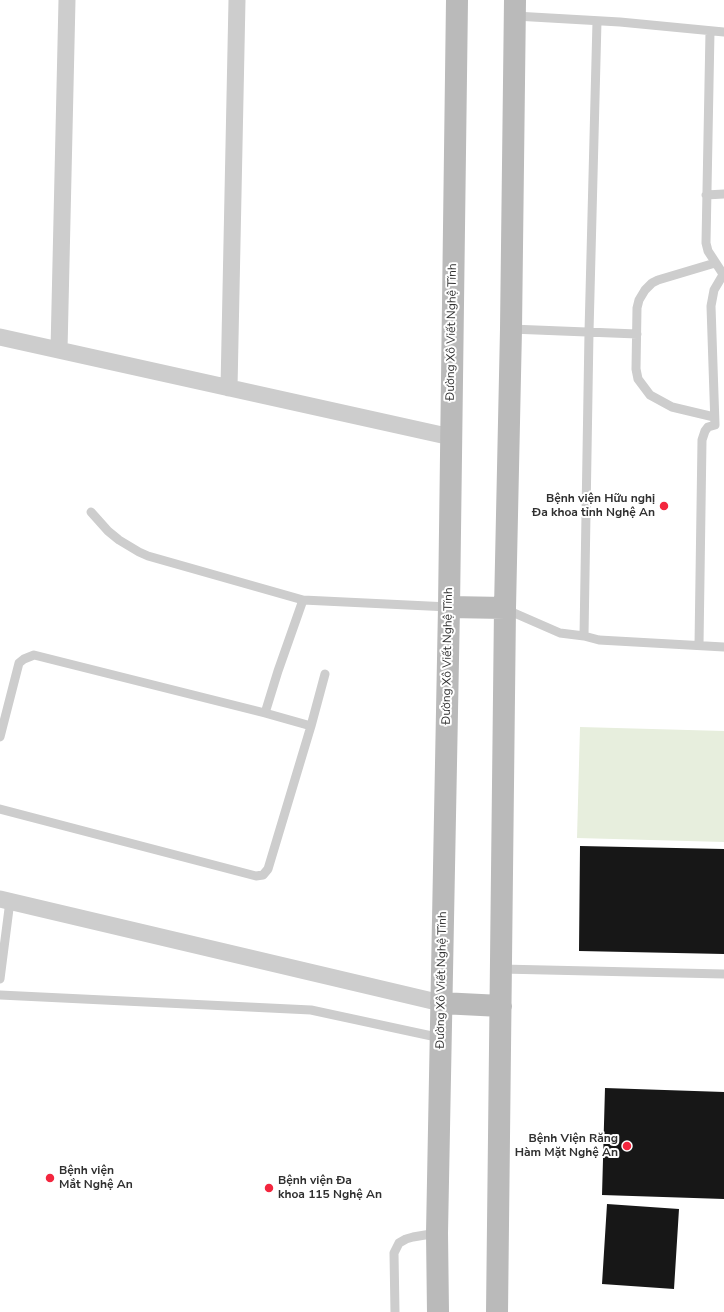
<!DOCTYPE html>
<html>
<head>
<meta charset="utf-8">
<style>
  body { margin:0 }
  canvas { display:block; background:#fff }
</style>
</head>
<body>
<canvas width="724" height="1312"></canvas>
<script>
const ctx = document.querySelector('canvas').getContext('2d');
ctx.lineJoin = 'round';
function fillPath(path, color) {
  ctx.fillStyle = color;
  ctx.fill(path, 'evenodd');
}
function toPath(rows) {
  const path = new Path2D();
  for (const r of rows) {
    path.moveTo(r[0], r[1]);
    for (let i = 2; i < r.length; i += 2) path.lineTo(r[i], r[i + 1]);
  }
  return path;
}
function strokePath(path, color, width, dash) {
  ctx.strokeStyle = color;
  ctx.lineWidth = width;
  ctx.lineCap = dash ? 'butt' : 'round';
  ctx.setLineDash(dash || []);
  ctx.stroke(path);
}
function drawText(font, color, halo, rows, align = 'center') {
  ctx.font = font + ' "Nunito Sans",sans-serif';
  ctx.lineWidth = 4;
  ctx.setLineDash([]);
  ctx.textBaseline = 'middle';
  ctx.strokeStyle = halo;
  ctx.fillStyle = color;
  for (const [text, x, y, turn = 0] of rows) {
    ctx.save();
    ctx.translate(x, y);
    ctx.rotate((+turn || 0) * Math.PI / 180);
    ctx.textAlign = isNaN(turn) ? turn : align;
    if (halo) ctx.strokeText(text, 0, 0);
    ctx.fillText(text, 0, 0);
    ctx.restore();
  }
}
const green = toPath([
  [580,727,724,731,724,842,577,838]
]);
const building = toPath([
  [580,846,724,849,724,954,579,951],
  [605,1088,724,1092,724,1199,602,1195],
  [607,1204,679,1209,674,1289,602,1284]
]);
const lane = toPath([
  [515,16,620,22,724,32],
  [710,31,706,243,708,251,723,274],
  [706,195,724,194],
  [511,329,637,334],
  [714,417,672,407,650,395,638,379,636,369,637,308,639,300,645,290,652,283,658,280,715,263],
  [91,512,108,531,119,540,139,552,148,556,303,600,449,607],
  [505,609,560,633,584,636,599,640,724,647],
  [584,636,589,332,597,21],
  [699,645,702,440,705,431,708,427,715,425,711,306,714,290,724,273],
  [265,713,311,726],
  [0,737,19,663,24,659,34,655,265,713,278,671,303,600],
  [0,809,256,876,263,875,268,869,311,726,325,674],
  [501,969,724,974],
  [0,979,10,901],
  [0,995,311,1010,441,1038],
  [395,1312,394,1253,399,1243,406,1239,413,1237,437,1233]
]);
const street = toPath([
  [0,337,451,437],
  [59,350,67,0],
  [229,388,237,0],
  [0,899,441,1003]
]);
const secondary = toPath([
  [449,607,505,608],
  [441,1003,501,1006],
  [438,1312,437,1233,449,607,457,0],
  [497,1312,505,608,511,329,515,0]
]);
const markers = [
  [664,506,5,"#f3263e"],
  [627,1146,5,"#f3263e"],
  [50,1178,5,"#f3263e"],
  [269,1188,5,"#f3263e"]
];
const streetNames = [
  ["Đường Xô Viết Nghệ Tĩnh",452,332,-89],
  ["Đường Xô Viết Nghệ Tĩnh",448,656,-89],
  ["Đường Xô Viết Nghệ Tĩnh",442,980,-89]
];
const poiNames = [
  ["Bệnh viện Hữu nghị",655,499],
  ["Đa khoa tỉnh Nghệ An",655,513],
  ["Bệnh Viện Răng",618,1139],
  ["Hàm Mặt Nghệ An",618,1153],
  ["Bệnh viện",59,1171,"left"],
  ["Mắt Nghệ An",59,1185,"left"],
  ["Bệnh viện Đa",278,1181,"left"],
  ["khoa 115 Nghệ An",278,1195,"left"]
];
fillPath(green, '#e7eedd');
fillPath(building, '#171717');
strokePath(lane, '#cdcdcd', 9);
strokePath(street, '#cdcdcd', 17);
strokePath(secondary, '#bababa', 22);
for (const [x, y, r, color] of markers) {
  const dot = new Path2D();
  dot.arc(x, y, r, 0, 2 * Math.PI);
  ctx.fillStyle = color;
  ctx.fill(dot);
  strokePath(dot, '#fff', 1.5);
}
drawText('12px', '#303030', '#fff', streetNames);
drawText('bold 12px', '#303030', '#fff', poiNames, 'right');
</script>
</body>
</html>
